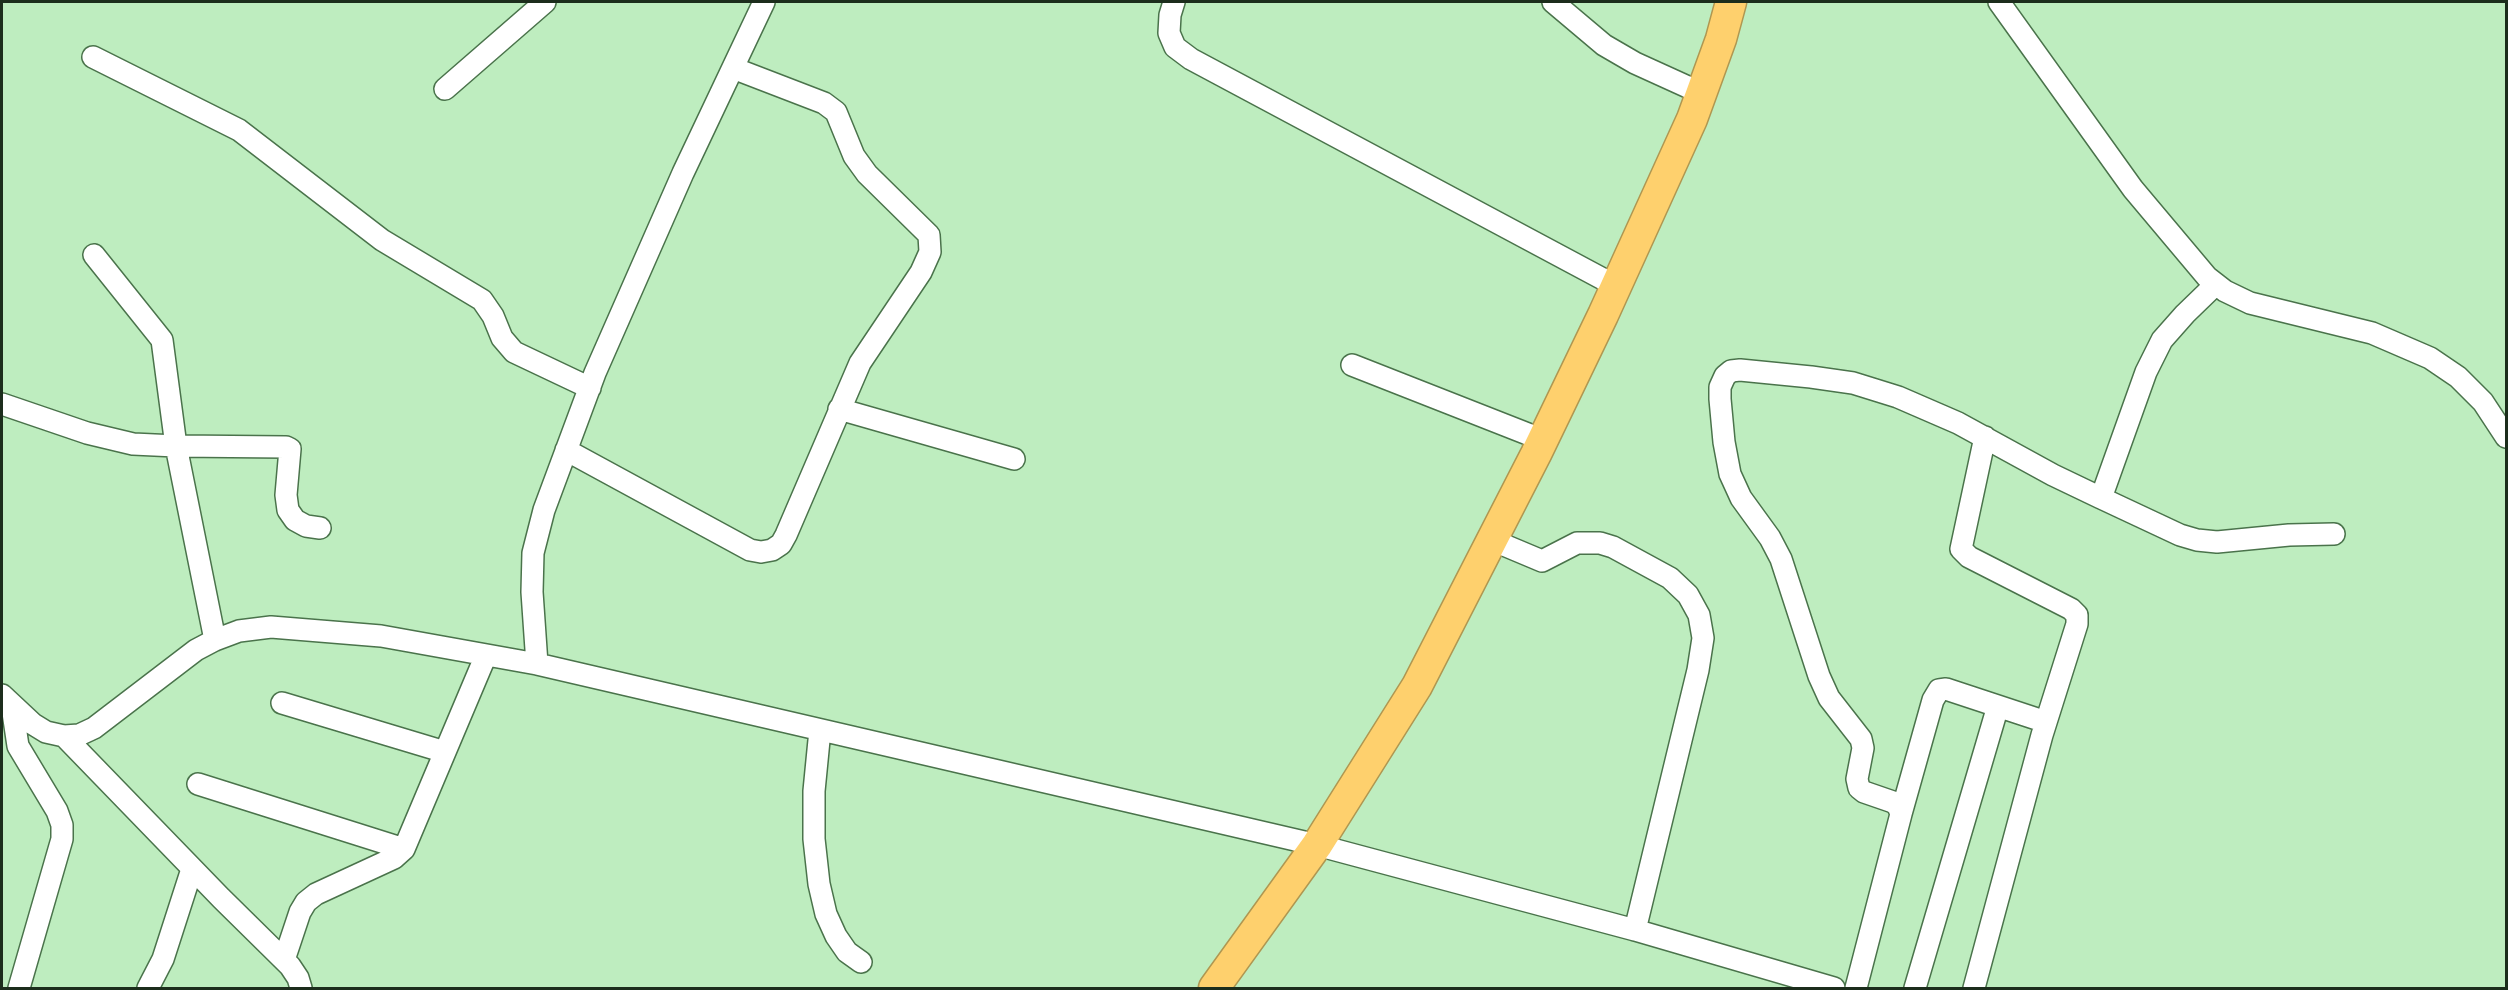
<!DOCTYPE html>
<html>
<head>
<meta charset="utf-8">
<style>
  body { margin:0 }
  #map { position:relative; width:2508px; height:990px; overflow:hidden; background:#beedbf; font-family:Mulish,sans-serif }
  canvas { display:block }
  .frame { position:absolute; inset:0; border:3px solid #1c2d1c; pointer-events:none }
</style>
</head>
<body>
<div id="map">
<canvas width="2508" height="990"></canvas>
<div class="frame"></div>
</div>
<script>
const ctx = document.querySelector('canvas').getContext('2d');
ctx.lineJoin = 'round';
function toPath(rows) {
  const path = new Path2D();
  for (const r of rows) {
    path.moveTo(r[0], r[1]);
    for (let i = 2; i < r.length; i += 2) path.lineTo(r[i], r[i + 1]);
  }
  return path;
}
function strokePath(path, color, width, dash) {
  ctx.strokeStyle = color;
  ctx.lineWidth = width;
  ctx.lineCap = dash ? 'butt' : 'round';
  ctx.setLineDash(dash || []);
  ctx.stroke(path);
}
const minor = toPath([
  [1174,2,1170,15,1169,33,1175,47,1191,59,1616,286],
  [1553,2,1604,45,1635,63,1701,93],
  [1999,2,2133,189,2207,277,2225,291,2250,303,2372,333,2430,358,2458,377,2483,402,2506,437],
  [93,57,239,130,382,240,482,300,493,316,502,338,514,352,590,388],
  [445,89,545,2],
  [94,255,162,340,176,446,286,447,290,449,286,495,288,510,295,520,306,526,320,528],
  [2216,284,2185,314,2162,340,2146,372,2101,498,2180,535,2197,540,2217,542,2289,535,2334,534],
  [1352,365,1543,440],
  [2,404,87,433,133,444,176,446,215,640],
  [839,409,1014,459],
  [566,450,750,550,761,552,772,550,781,544,786,535,860,363,921,272,930,252,929,235,867,174,854,156,836,112,824,103,733,68],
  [1492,540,1542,561,1577,543,1600,543,1613,547,1670,578,1688,595,1699,615,1703,638,1698,670,1635,930],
  [537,664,532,592,533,553,544,510,595,373,683,173,764,2],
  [2,695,33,724,46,732,64,736,79,735,94,728,196,650,215,640,239,631,271,627,381,636,537,664,1317,845,1635,930,1834,988],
  [282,703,445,752],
  [12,706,18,746,57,811,62,825,62,839,19,988],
  [820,730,814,791,814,839,819,884,826,914,836,936,847,952,861,962],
  [64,736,221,898,290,966,298,978,301,988],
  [198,784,404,849],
  [1901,814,1933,700,1939,690,1946,689,2046,722],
  [284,960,300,912,306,902,316,894,394,858,404,849,486,655],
  [148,988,163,959,192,869],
  [1856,988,1901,814,1898,806,1893,802,1864,792,1859,788,1857,779,1863,748,1861,739,1829,698,1819,676,1781,559,1770,538,1741,498,1730,474,1724,442,1720,399,1720,387,1725,376,1731,371,1740,370,1811,377,1853,383,1898,397,1958,423,2053,475,2101,498],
  [1915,988,1998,706],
  [1974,988,2042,735,2077,624,2077,615,2071,609,1969,557,1961,549,1985,437]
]);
const highway = toPath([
  [1214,988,1317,845,1417,686,1536,454,1603,315,1692,119,1721,39,1731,2]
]);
strokePath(minor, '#4a734b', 24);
strokePath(highway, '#af9751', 33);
strokePath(minor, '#fff', 21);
strokePath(highway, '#fed06d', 30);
</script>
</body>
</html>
